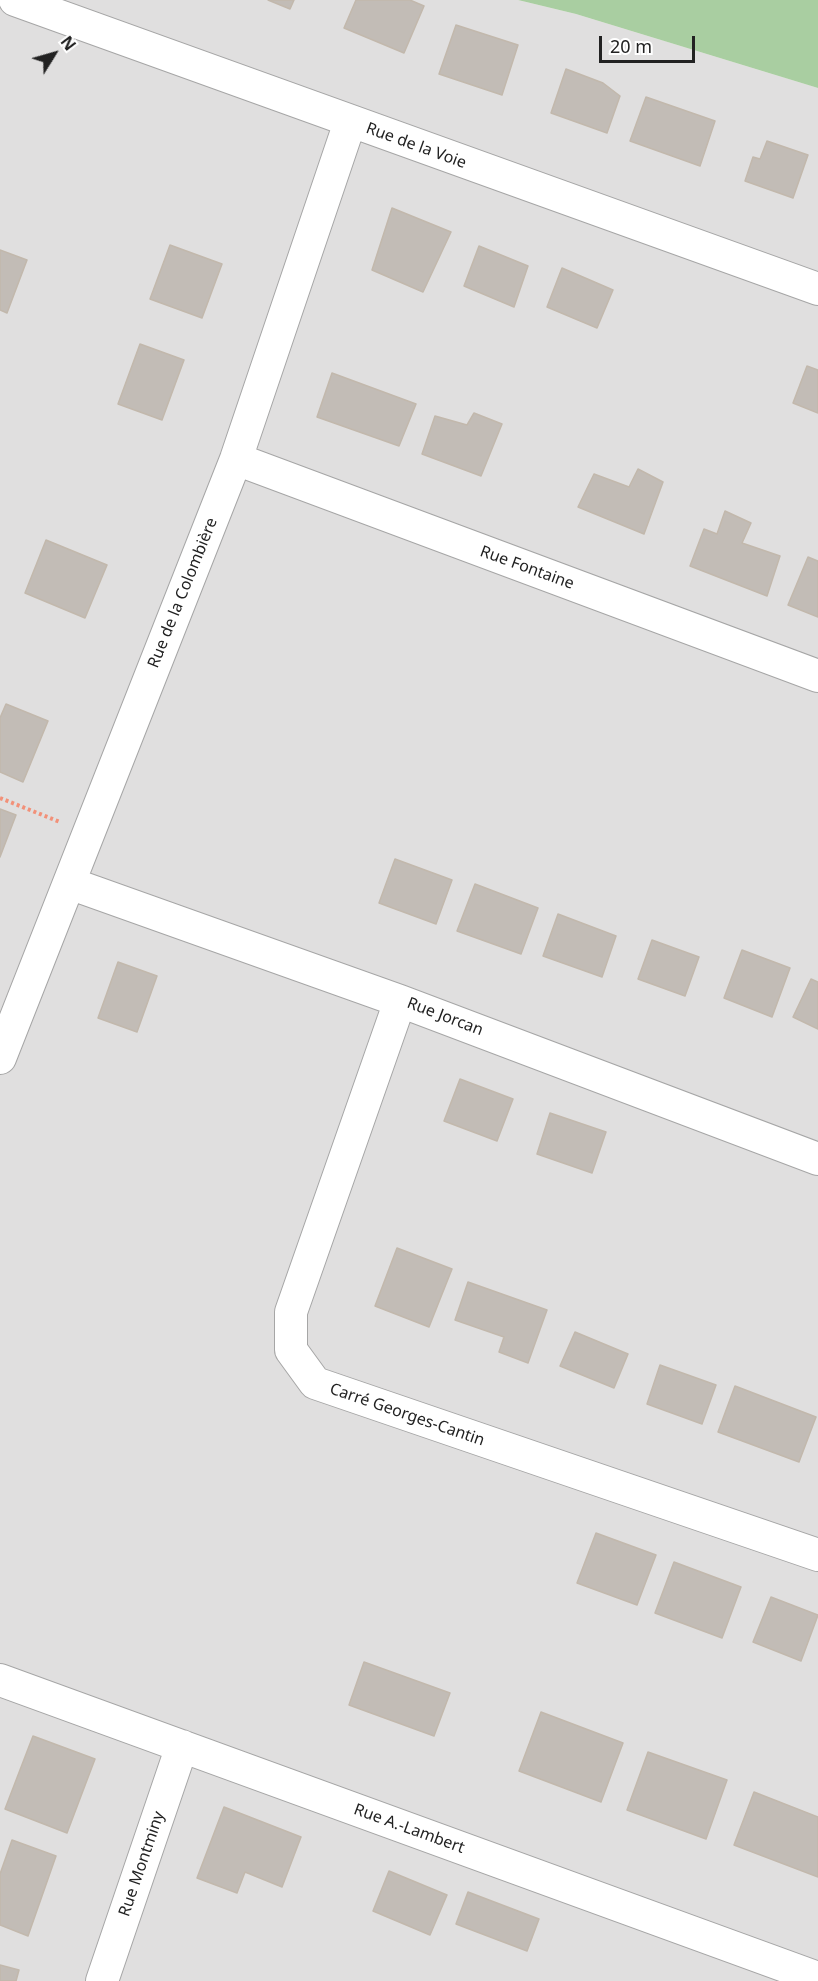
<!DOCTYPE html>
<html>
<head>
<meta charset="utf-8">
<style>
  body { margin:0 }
  #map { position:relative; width:818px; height:1981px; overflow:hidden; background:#f1efe9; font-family:"Noto Sans",sans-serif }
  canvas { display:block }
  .north { position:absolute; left:24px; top:24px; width:60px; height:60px; -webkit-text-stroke:4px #fff; paint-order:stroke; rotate:53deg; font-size:16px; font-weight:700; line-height:24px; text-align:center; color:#222 }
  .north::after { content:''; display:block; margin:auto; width:21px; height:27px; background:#222; clip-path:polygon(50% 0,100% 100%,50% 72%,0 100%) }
  .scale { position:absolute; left:599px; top:36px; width:96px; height:27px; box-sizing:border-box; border:3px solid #222; border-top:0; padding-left:8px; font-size:18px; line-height:21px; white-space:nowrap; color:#222; -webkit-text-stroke:4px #fff; paint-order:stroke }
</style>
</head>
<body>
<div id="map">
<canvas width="818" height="1981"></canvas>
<div class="north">N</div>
<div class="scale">20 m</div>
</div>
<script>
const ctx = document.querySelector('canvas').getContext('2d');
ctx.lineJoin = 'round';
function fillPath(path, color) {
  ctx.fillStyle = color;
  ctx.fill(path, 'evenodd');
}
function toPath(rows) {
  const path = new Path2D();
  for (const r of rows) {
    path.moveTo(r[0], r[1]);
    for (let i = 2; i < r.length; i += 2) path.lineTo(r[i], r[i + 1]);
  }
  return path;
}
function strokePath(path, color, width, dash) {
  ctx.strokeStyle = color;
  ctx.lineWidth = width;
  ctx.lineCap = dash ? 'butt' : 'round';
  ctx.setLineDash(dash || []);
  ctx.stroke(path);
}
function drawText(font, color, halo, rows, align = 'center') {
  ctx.font = font + ' "Noto Sans",sans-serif';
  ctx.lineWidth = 5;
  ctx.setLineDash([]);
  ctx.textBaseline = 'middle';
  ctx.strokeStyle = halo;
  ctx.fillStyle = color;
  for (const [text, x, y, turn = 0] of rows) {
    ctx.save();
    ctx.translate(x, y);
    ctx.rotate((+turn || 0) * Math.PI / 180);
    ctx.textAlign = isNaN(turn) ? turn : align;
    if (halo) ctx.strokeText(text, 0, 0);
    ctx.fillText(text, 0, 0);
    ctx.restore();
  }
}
const residential = toPath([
  [0,0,518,0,576,14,818,88,818,1981,0,1981]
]);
const forest = toPath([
  [518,0,818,0,818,88,576,14]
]);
const building = toPath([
  [268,0,294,0,290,9,268,0],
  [356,0,410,0,424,6,404,53,344,28,356,0],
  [456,25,518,45,502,95,439,74,456,25],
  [566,69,603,83,620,96,607,133,551,113,566,69],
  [646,97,715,121,700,166,630,141,646,97],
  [767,141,808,155,793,198,745,181,753,157,760,159,767,141],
  [392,208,451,232,423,292,372,270,392,208],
  [170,245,222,264,202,318,150,299,170,245],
  [479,246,528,266,514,307,464,286,479,246],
  [0,250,27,260,7,313,0,310,0,250],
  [562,268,613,290,597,328,547,307,562,268],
  [140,344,184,360,162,420,118,404,140,344],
  [807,366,818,370,818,413,793,403,807,366],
  [332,373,416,404,399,446,317,417,332,373],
  [474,413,502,424,481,476,422,454,435,416,467,425,474,413],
  [638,469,663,482,644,534,578,507,594,474,629,487,638,469],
  [725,511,751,523,742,543,780,556,767,596,690,566,704,529,717,534,725,511],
  [46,540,107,565,85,618,25,593,46,540],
  [808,557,818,561,818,617,788,605,808,557],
  [6,704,48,721,23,782,0,772,0,718,6,704],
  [0,809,16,815,0,857,0,809],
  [395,859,452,880,436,924,379,903,395,859],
  [475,884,538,908,521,954,457,931,475,884],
  [558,914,616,936,602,977,543,956,558,914],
  [652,940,699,957,685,996,638,979,652,940],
  [742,950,790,968,772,1017,724,998,742,950],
  [118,962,157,976,137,1032,98,1018,118,962],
  [811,979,818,982,818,1029,793,1017,811,979],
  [460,1079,513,1099,497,1141,444,1121,460,1079],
  [550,1113,606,1132,592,1173,537,1154,550,1113],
  [397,1248,452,1269,429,1327,375,1306,397,1248],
  [468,1282,547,1310,528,1363,499,1352,504,1337,455,1320,468,1282],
  [575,1332,628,1354,614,1388,560,1366,575,1332],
  [660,1365,716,1385,702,1424,647,1404,660,1365],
  [735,1386,816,1417,799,1462,718,1432,735,1386],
  [596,1533,656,1555,637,1605,577,1583,596,1533],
  [674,1562,741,1587,722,1638,655,1613,674,1562],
  [771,1597,818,1615,801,1661,753,1642,771,1597],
  [364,1662,450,1693,434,1736,349,1705,364,1662],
  [541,1712,623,1743,601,1802,519,1771,541,1712],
  [33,1736,95,1759,67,1833,5,1809,33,1736],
  [648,1752,727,1780,706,1839,627,1810,648,1752],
  [754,1792,818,1817,818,1877,734,1845,754,1792],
  [224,1807,301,1837,282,1887,245,1872,237,1893,197,1878,224,1807],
  [12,1840,56,1856,28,1936,0,1925,0,1874,12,1840],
  [389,1871,447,1895,430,1935,373,1911,389,1871],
  [468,1892,539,1919,527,1951,456,1924,468,1892],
  [0,1965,19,1970,16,1981,0,1981,0,1965]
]);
const path = toPath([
  [0,798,60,822]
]);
const street = toPath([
  [15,0,818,289],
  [236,459,818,676],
  [69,883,400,1001,818,1159],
  [400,1001,291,1312,291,1350,315,1383,818,1555],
  [0,1058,236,459,350,122],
  [0,1680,818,1978],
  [102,1981,182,1746]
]);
const streetNames = [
  ["Rue de la Voie",416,146,20],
  ["Rue Fontaine",527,568,20],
  ["Rue de la Colombière",183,593,-68],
  ["Rue Jorcan",445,1017,21],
  ["Carré Georges-Cantin",407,1415,19],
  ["Rue A.-Lambert",409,1829,20],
  ["Rue Montminy",142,1864,-71]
];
fillPath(residential, '#e0dfdf');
fillPath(forest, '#a9cea1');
fillPath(building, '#c2bcb6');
strokePath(building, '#c2b8ac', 1.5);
strokePath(street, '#a6a6a6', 34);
strokePath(path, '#f29179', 4, [3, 3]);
strokePath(street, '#fff', 32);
drawText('16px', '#222', '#fff', streetNames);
</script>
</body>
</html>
